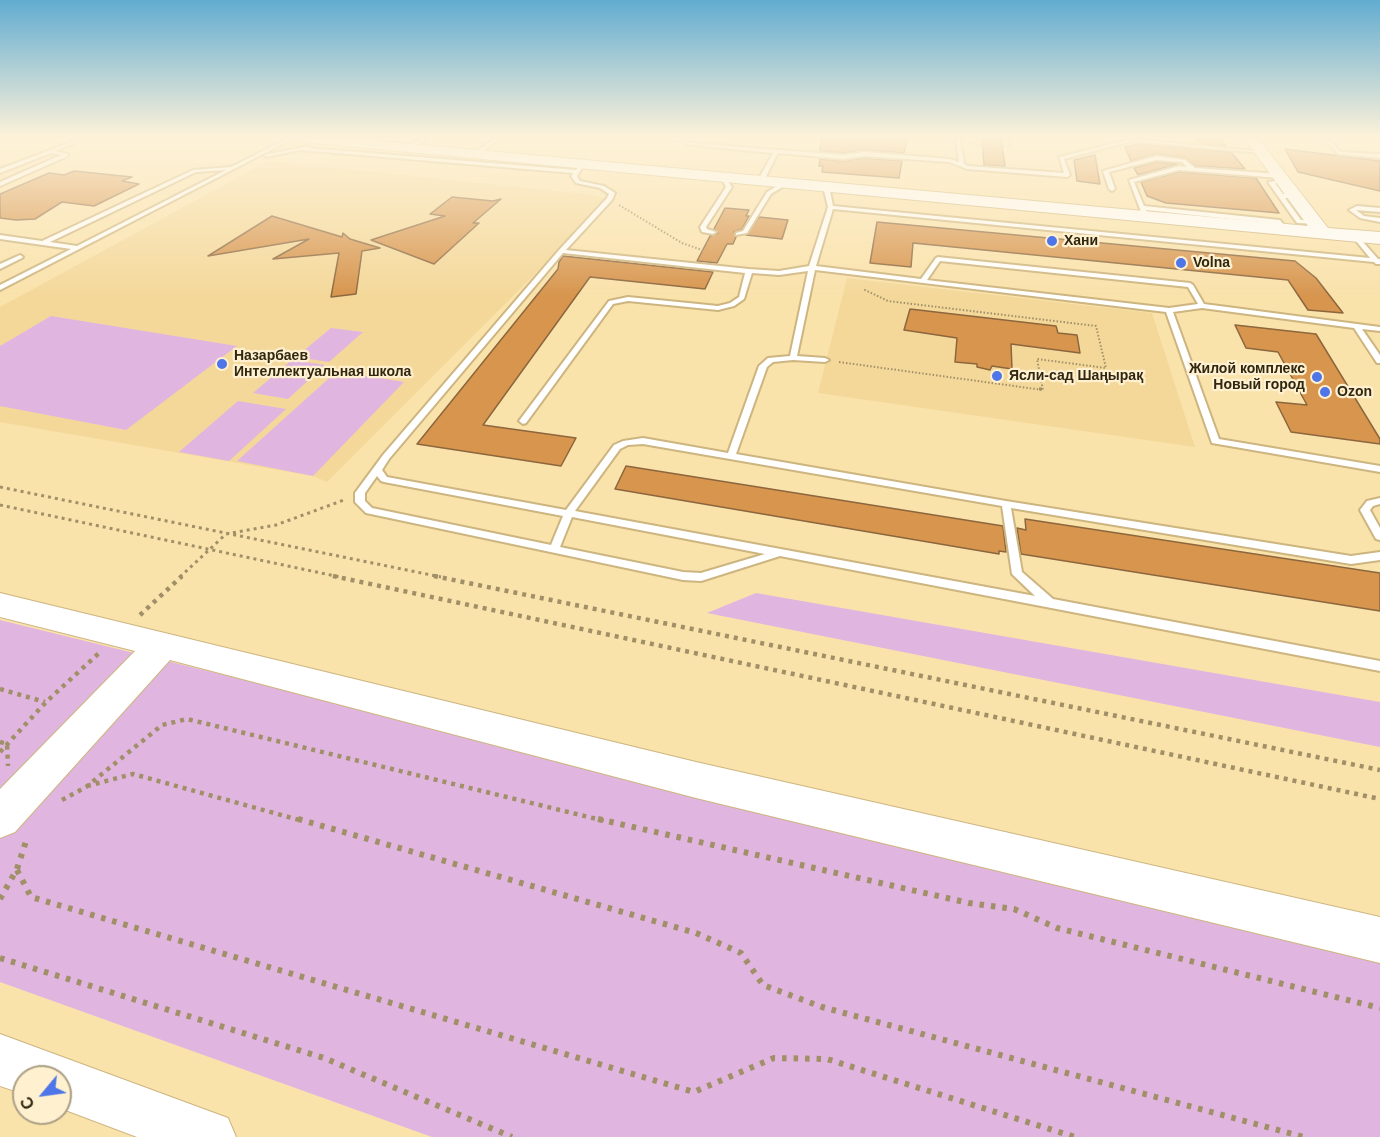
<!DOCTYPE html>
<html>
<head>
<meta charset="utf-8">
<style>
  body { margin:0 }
  #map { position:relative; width:1380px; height:1137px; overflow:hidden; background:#fae2ab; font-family:Helvetica,sans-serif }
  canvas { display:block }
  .north { position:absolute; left:12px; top:1065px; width:60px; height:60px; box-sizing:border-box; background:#fff0d0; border:2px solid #aca084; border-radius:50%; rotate:241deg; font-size:16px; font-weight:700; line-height:24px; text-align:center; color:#302711 }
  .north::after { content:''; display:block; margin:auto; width:21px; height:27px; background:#4e76e9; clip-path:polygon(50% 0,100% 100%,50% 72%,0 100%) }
</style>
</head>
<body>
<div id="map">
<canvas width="1380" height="1137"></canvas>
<div class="north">С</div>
</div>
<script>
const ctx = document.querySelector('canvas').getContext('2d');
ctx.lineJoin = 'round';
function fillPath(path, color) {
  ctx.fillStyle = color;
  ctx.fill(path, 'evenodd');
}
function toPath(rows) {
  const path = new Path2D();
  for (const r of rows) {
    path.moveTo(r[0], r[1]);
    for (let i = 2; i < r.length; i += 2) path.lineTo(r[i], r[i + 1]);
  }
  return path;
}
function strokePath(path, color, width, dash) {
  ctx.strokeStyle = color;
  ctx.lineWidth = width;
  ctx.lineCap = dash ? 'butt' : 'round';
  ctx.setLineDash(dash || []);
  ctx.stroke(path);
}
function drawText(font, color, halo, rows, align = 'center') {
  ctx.font = font + ' Helvetica,sans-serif';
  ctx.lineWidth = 4.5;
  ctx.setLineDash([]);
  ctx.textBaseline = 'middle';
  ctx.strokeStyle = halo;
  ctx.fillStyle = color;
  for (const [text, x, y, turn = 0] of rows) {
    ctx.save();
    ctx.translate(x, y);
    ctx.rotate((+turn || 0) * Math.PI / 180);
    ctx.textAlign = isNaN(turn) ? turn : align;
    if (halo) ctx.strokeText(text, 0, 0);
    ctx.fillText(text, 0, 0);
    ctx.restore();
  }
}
const built = toPath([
  [268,161,586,194,610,199,327,482,313,476,0,422,0,307],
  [847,278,1152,313,1195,447,818,393]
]);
const green = toPath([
  [51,316,237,346,126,430,0,406,0,346],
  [331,328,363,332,329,362,296,357],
  [292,360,325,365,288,399,253,393],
  [337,371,404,382,313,476,237,461],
  [238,401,286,409,229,461,179,452],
  [756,593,1380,702,1380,747,707,613],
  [0,620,1380,959,1380,1137,432,1137,0,982]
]);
const building = toPath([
  [821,138,907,138,904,153,864,150,843,153,820,151,821,138],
  [982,138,1001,138,1005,166,984,165,982,138],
  [1197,138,1219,138,1226,146,1202,144,1197,138],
  [1139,144,1231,152,1245,169,1196,166,1185,158,1156,154,1131,161,1125,147,1139,144],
  [1285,149,1380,161,1380,191,1298,172,1285,149],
  [1095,155,1100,184,1077,181,1074,160,1095,155],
  [864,158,902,161,899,178,822,172,823,166,819,166,820,159,843,161,864,158],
  [1156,162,1178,164,1138,175,1134,168,1156,162],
  [74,171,132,177,122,181,139,184,94,206,62,202,35,219,16,220,0,218,0,194,49,173,64,175,74,171],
  [1179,172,1256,178,1279,213,1166,203,1147,196,1141,182,1179,172],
  [452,197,493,201,501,199,473,223,479,223,434,264,371,240,445,216,430,214,452,197],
  [725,208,749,210,746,216,749,216,742,229,734,232,736,237,733,244,727,244,717,263,697,261,710,236,718,233,714,229,725,208],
  [272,216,342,237,343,233,350,239,380,248,362,251,356,294,331,297,339,253,273,259,309,239,208,256,272,216],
  [759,217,788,220,782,239,746,235,759,217],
  [877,222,1295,261,1316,278,1343,313,1308,310,1288,280,913,243,911,267,870,263,877,222],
  [563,256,713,272,705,289,590,277,483,425,576,438,561,466,417,444,558,269,559,262,563,256],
  [910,309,1056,326,1058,333,1077,335,1080,353,1011,344,1012,369,992,366,990,370,977,367,977,364,955,362,957,338,904,330,910,309],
  [1235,325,1316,334,1380,439,1380,444,1291,432,1276,402,1307,405,1278,352,1246,348,1235,325],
  [626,466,1003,526,1006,552,999,551,999,554,615,489,626,466],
  [1025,519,1380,573,1380,611,1021,554,1017,528,1026,530,1025,519]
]);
const pathFar3 = toPath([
  [972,144,1010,147,1009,138],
  [619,205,682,243,705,251],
  [839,362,1043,390,1037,359,1106,368,1096,326,888,301,863,289]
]);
const pathFar2 = toPath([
  [1039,389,1043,389],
  [0,487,441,577],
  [0,505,340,577],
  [180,577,226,534,276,525,344,500]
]);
const pathFar1 = toPath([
  [333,576,1380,799],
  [434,576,1380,770],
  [140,615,182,576],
  [0,689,45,702],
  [0,742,7,744,8,766],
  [0,752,46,702,99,653],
  [87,786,133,774,303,821],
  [62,800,86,787,162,725,187,719,605,821]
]);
const path = toPath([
  [298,819,696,933,741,953,763,985,822,1007,1304,1137],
  [598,819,969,903,1014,909,1057,928,1380,1008],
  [17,870,31,897,694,1092,774,1058,827,1059,1075,1137],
  [0,899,17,869,27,838],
  [0,958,324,1058,512,1137]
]);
const lane = toPath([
  [82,138,87,138,55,151,68,154,68,156,0,186,0,182,61,155,51,153,0,173,0,169,82,138],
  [289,138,294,138,0,290,0,285,71,249,0,239,0,235,42,241,193,170,231,167,289,138],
  [226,170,77,246,50,242,196,172,226,170],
  [422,138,427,138,411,149,407,149,407,147,422,138],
  [496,138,501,138,478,155,474,155,474,153,496,138],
  [660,138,679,138,691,143,843,155,864,152,950,159,959,162,956,138,960,138,964,164,968,166,1064,173,1059,157,1132,139,1264,152,1262,153,1132,141,1064,159,1070,175,1067,177,967,169,949,162,864,156,843,159,778,153,764,180,761,182,758,180,773,153,690,145,678,140,660,138],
  [1323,138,1327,138,1341,152,1380,154,1380,158,1338,154,1323,138],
  [308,146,310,147,309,148,576,170,582,162,586,162,577,176,580,181,604,186,615,193,612,200,566,250,749,269,779,271,809,266,828,207,823,186,826,184,829,186,833,206,1370,258,1352,236,1357,235,1378,259,1380,259,1380,264,1376,264,1374,262,833,209,816,266,921,279,936,258,938,257,1190,283,1193,285,1204,304,1380,327,1380,331,1362,329,1380,355,1380,363,1377,363,1354,328,1202,308,1173,312,1219,439,1380,466,1380,472,1212,443,1166,312,815,270,797,356,825,358,829,360,825,362,793,360,773,362,767,367,736,454,1006,501,1351,556,1380,552,1380,560,1351,564,1011,508,1022,572,1053,599,1380,661,1380,671,780,556,701,581,683,580,366,513,355,502,355,493,383,455,559,250,607,198,609,194,600,188,576,183,571,176,573,173,300,150,267,157,264,155,308,146],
  [563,253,745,273,739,297,730,303,718,306,628,297,609,301,519,421,523,424,526,423,613,304,628,301,718,310,734,306,744,299,752,273,779,275,808,271,790,356,768,358,759,366,728,453,643,438,623,441,614,445,566,510,387,477,382,470,389,459,563,253],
  [940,261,1188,287,1198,304,1169,308,927,280,940,261],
  [643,444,1002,506,1012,574,1035,596,575,511,620,449,628,445,643,444],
  [377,476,381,481,384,482,563,516,551,545,372,508,365,501,365,493,377,476],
  [572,517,765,554,701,573,683,572,560,547,572,517],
  [1156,156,1185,160,1195,168,1280,174,1283,176,1280,178,1179,170,1134,182,1144,206,1280,220,1287,229,1282,230,1278,224,1146,210,1148,216,1143,217,1129,180,1179,166,1187,167,1182,162,1156,160,1109,172,1115,189,1112,191,1109,189,1103,171,1156,156],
  [723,174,732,187,706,227,707,229,716,232,713,234,702,232,700,227,726,187,720,176,723,174],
  [1286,180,1286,182,1275,183,1283,194,1297,195,1297,197,1295,198,1285,198,1301,220,1316,221,1318,222,1318,224,1297,223,1268,182,1286,180],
  [784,182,789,183,771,194,747,233,736,235,736,233,743,231,767,192,784,182],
  [1357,206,1380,208,1380,212,1356,210,1364,216,1380,218,1380,222,1360,218,1349,210,1357,206],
  [20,255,23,257,22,258,0,269,0,264,20,255],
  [1380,498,1380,504,1373,506,1370,510,1380,528,1380,540,1376,539,1360,510,1367,501,1380,498]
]);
const secondary = toPath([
  [296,138,345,138,1308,226,1244,138,1258,138,1328,228,1380,232,1380,244,303,142,296,138],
  [0,593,696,762,1380,917,1380,963,696,798,170,660,15,832,0,838,0,789,135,651,0,617,0,593],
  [0,1034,228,1118,236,1137,137,1137,60,1108,60,1077,24,1077,24,1094,0,1086,0,1034]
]);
const markers = [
  [1052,241,6,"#4e76e9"],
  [1181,263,6,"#4e76e9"],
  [222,364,6,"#4e76e9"],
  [997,376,6,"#4e76e9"],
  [1317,377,6,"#4e76e9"],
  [1325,392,6,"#4e76e9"]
];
const farPoinames = [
  ["Хани",1064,241],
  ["Volna",1193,263],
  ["Назарбаев",234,356],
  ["Интеллектуальная школа",234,372],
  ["Жилой комплекс",1305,369,"right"],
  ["Новый город",1305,385,"right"],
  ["Ясли-сад Шаңырақ",1009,376],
  ["Ozon",1337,392]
];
fillPath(built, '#f4d89a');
fillPath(green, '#e0b6e0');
fillPath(building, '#d7954e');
strokePath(building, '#8c663d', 1.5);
strokePath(lane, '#cdb580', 4);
strokePath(secondary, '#cdb580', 2);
strokePath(pathFar3, '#a08f67', 2, [1.5, 2]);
strokePath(pathFar2, '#a08f67', 3, [3, 4]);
strokePath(pathFar1, '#a08f67', 4.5, [4, 5]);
strokePath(path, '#a08f67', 6, [4.5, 7]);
fillPath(lane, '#fff');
fillPath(secondary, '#fff');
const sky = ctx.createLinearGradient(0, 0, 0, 297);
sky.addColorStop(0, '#62acd1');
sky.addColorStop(0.46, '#fdf2d9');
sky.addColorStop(1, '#fdf2d900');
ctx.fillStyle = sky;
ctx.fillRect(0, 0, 1380, 297);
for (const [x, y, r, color] of markers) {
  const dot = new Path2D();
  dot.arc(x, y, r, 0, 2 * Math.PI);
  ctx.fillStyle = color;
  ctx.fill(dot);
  strokePath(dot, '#fff0d0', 2);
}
drawText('bold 14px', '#302711', '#fff0d0', farPoinames, 'left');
</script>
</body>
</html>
